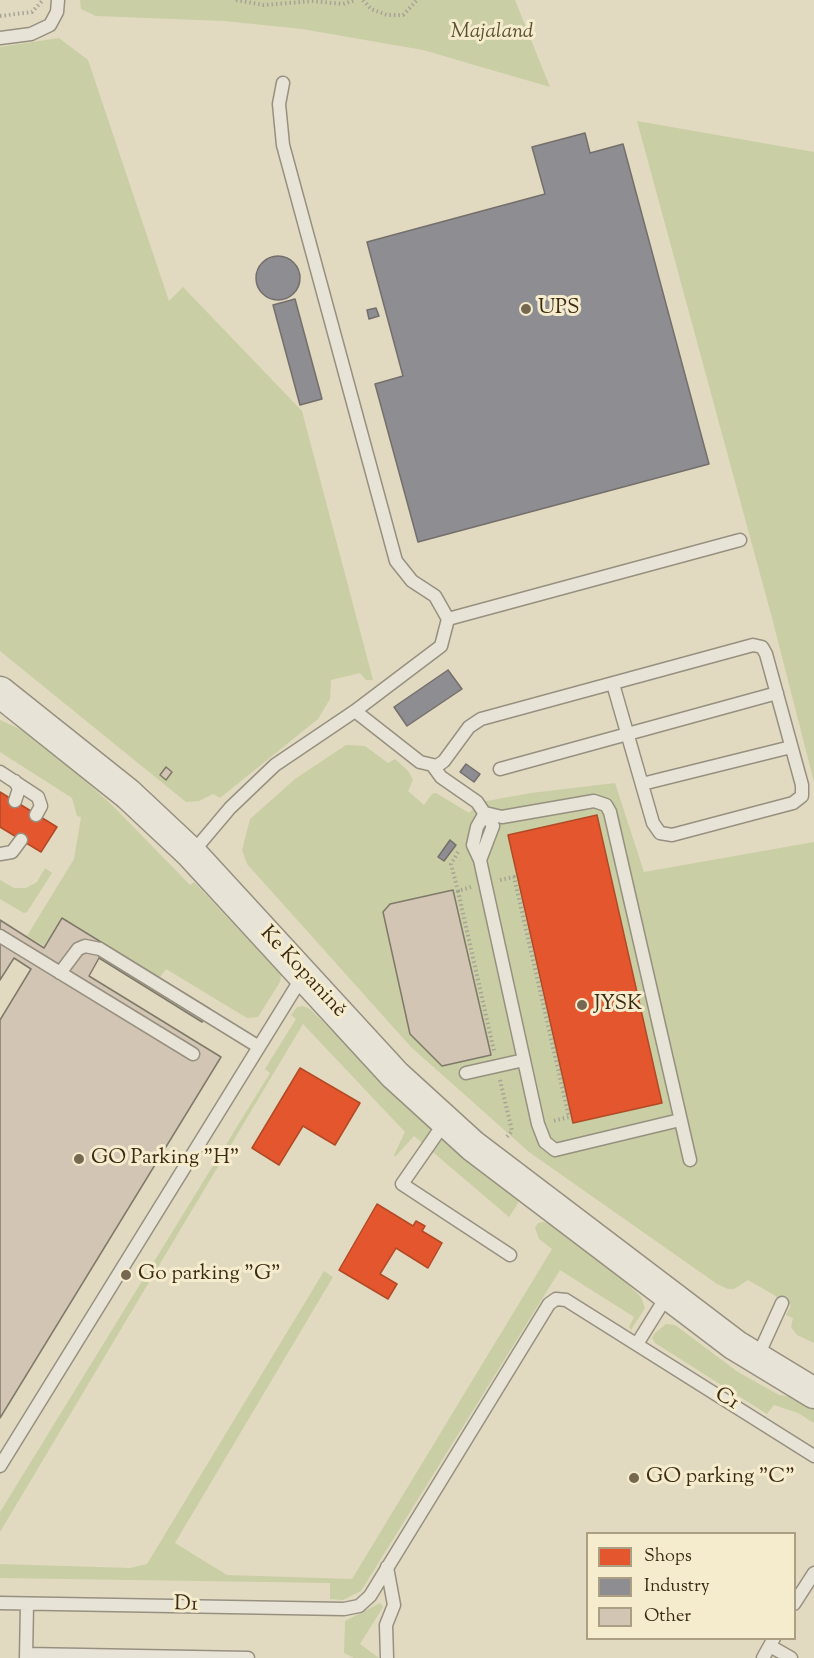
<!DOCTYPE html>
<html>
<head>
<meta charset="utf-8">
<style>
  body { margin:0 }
  #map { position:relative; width:814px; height:1658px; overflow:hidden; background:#e1dac0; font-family:"Sorts Mill Goudy",serif }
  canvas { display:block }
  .legend { position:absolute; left:586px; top:1532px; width:210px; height:108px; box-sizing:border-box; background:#f5eccd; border:2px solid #ab9e83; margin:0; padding:8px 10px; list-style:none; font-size:18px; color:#3c2a14 }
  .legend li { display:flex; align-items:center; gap:12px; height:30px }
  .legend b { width:30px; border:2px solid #ab9e83 }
</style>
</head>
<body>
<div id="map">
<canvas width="814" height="1658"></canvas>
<ul class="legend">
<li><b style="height:16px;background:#e4572e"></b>Shops</li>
<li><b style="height:16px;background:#8d8d92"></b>Industry</li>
<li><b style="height:16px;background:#d3c5b4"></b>Other</li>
</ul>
</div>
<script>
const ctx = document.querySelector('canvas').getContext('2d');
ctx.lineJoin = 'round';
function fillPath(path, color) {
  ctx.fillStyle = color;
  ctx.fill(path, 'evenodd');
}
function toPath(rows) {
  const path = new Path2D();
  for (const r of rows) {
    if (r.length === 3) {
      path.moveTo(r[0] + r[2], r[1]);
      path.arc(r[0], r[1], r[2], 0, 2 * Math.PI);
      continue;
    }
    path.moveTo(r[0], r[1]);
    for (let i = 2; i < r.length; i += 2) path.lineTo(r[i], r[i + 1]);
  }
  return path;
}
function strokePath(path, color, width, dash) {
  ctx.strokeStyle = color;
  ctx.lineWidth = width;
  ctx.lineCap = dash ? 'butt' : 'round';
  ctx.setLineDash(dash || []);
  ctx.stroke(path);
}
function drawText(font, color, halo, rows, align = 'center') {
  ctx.font = font + ' "Sorts Mill Goudy",serif';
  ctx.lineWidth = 6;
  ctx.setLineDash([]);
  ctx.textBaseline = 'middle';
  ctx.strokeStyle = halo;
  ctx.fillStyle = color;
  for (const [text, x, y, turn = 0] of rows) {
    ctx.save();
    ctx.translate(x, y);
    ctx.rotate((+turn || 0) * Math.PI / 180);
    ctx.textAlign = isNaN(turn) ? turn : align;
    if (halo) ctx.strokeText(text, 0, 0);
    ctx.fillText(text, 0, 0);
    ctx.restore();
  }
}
const green = toPath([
  [80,0,515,0,550,87,423,50,302,29,224,21,96,16,81,9],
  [59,38,88,60,169,301,183,287,302,411,373,680,366,680,360,673,331,680,330,699,318,719,220,798,213,794,199,801,186,802,0,651,0,47],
  [637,121,814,152,814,782,772,618],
  [0,720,22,730,68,765,115,808,190,885,194,882,281,975,280,982,258,1017,247,1018,166,969,160,977,62,917,44,946,27,936,74,859,81,817,77,816,72,798,0,752],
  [346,745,365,746,388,763,395,759,409,772,413,780,408,791,424,805,432,794,436,793,469,813,481,802,531,793,615,783,644,872,814,842,814,1343,797,1335,791,1327,793,1318,786,1315,791,1305,748,1280,734,1289,728,1289,717,1284,529,1152,411,1047,247,864,242,850,250,819,295,779],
  [45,868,52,873,27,912,24,913,0,899,0,880,14,888,26,888,37,882],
  [303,1006,310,1009,425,1123,519,1199,517,1205,509,1217,414,1136,395,1157,394,1155,405,1132,303,1024,0,1532,0,1512,270,1073,265,1069,296,1019,291,1015,297,1007],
  [544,1222,561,1228,614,1271,641,1297,645,1308,631,1330,629,1327,634,1317,560,1270,361,1591,343,1600,330,1599,330,1583,0,1578,0,1564,130,1568,147,1564,324,1271,333,1277,175,1543,227,1575,352,1579,552,1249,539,1239,535,1228,538,1223],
  [666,1324,675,1325,738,1372,779,1395,794,1397,814,1407,814,1423,798,1413,774,1405,767,1414,655,1343,652,1338,655,1333],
  [380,1603,383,1607,360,1644,379,1658,354,1658,344,1653,345,1621]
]);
const shops = toPath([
  [0,792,57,827,41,852,0,827,0,792],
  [597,815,662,1103,573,1123,508,835,597,815],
  [300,1068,360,1103,335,1145,303,1126,279,1165,252,1148,300,1068],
  [377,1204,413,1226,416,1221,425,1226,422,1231,442,1243,428,1268,396,1248,380,1274,397,1284,388,1299,339,1270,377,1204]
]);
const industry = toPath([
  [585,133,590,153,623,144,709,464,418,542,375,384,403,376,367,242,545,194,532,147,585,133],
  [278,278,22],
  [295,299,322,399,300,405,273,305,295,299],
  [376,308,379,316,369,319,367,310,376,308],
  [448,670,462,689,407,726,394,707,448,670],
  [466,764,480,774,474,782,460,772,466,764],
  [450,840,456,845,444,861,438,857,450,840]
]);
const building = toPath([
  [166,767,172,772,166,780,160,775,166,767],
  [453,890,491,1055,442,1066,410,1034,383,912,390,904,453,890],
  [62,918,210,1009,202,1022,99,958,89,976,221,1057,0,1418,0,1020,31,969,14,958,0,980,0,920,44,948,62,918]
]);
const path = toPath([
  [236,0,264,5,312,1,343,4,356,0],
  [363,0,371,9,387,15,403,15,417,0],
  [0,16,32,12,42,1],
  [458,852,451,864,458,891,471,887],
  [500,880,514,877,569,1117,553,1121],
  [458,891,494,1051],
  [500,1080,512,1131,506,1138]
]);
const service = toPath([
  [0,38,31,34,50,25,57,12,58,0],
  [448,619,740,540],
  [355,711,420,762,437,766,444,761,469,727,481,719,753,645,762,647,766,654,802,785,802,796,793,803,672,835,660,833,653,823,613,684],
  [433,766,441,777,477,802,493,826,480,860],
  [500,769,777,693],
  [0,772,38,797,41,806,36,815],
  [15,781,19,789,15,801],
  [642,784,791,747],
  [485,813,502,817,594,801,606,805,610,812,690,1160],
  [485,813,477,827,473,845,480,860,538,1124,545,1142,555,1150,680,1120],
  [192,853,230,808,275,765,355,711,441,646,448,619,435,596,412,581,396,561,283,145,279,104,283,83],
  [0,854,12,852,21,840],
  [0,936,193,1054],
  [60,973,78,949,85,946,100,949,259,1047],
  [466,1073,524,1060],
  [445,1122,402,1184,510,1255],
  [637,1344,668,1294],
  [757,1358,782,1303],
  [0,1466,304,974],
  [0,1603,344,1609,359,1606,370,1596,549,1304,556,1299,566,1300,814,1456],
  [794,1604,814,1573],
  [770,1646,791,1658],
  [27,1654,248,1658],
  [26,1658,27,1604],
  [387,1658,386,1625,394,1605,387,1567],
  [763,1658,774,1638]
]);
const tertiary = toPath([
  [0,692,128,794,191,853,395,1075,473,1146,735,1345,814,1393]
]);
const markers = [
  [526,309,6,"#766850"],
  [582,1005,6,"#766850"],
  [79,1159,6,"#766850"],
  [126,1275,6,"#766850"],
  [634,1478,6,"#766850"]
];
const parkNames = [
  ["Majaland",492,33]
];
const poiNames = [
  ["UPS",538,309],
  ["JYSK",594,1005],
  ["GO Parking \"H\"",91,1159],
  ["Go parking \"G\"",138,1275],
  ["GO parking \"C\"",646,1478]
];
const streetNames = [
  ["Ke Kopanině",302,973,47],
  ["C1",726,1400,32],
  ["D1",186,1606,1]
];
fillPath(green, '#c9cea4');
fillPath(shops, '#e4572e');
strokePath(shops, '#b24a26', 1.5);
fillPath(industry, '#8d8d92');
strokePath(industry, '#756f6c', 1.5);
fillPath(building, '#d3c5b4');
strokePath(building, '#7f7969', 1.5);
strokePath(service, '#979080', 15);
strokePath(tertiary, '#979080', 33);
strokePath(path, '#a8a397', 4, [1.5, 3]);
strokePath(service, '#e7e3d6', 12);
strokePath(tertiary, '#e7e3d6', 30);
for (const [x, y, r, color] of markers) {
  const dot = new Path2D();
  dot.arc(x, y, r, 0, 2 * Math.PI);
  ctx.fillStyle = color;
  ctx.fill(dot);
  strokePath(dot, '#f5eccd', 2);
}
drawText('italic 21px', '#5a5032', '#f5eccd', parkNames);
drawText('21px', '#3c2a14', '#f5eccd', poiNames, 'left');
drawText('21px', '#3c2a14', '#f5eccd', streetNames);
</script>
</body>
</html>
